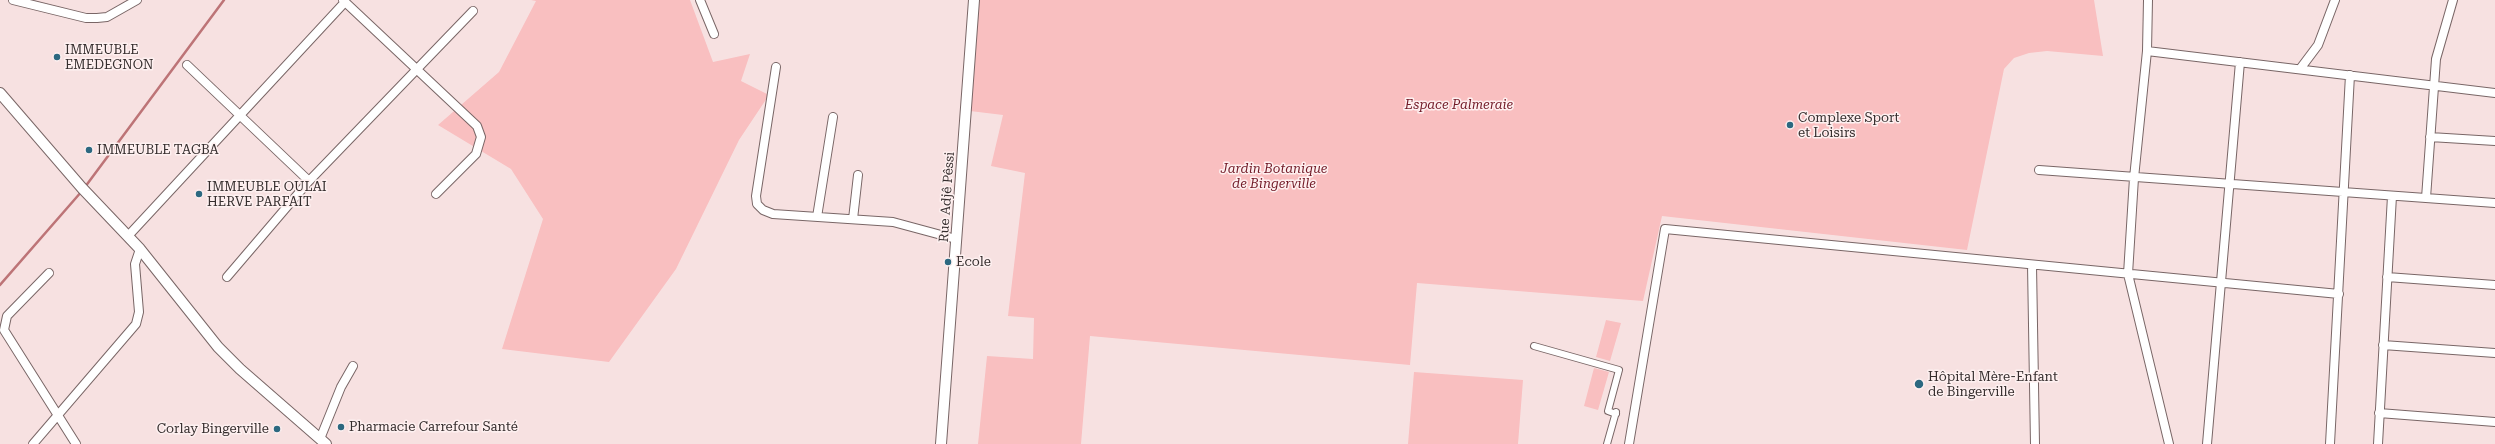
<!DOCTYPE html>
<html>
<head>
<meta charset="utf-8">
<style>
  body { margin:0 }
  canvas { display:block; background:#f7e1e1 }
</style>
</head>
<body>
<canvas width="2495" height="444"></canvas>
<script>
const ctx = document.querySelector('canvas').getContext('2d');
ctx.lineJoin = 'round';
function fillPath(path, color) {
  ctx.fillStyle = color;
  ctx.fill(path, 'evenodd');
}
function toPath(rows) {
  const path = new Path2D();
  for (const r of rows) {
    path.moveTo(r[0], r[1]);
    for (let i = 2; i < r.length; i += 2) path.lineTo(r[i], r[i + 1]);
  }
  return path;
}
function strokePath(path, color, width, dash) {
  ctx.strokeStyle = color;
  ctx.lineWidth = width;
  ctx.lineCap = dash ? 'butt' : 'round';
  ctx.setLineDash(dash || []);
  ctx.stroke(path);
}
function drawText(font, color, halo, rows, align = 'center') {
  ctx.font = font + ' "Roboto Serif",serif';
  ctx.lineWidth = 3;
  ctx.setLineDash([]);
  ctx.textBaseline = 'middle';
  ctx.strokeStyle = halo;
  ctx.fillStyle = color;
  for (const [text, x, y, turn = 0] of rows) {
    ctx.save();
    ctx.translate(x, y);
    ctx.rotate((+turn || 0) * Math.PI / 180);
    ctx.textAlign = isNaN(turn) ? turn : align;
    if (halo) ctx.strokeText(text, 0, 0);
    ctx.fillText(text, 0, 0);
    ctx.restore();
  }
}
const green = toPath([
  [531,0,690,0,713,62,750,54,741,81,769,95,739,140,676,269,609,362,502,349,543,219,511,169,438,125,499,72,536,1],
  [978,0,2094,0,2103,56,2047,51,2029,53,2014,58,2004,69,1967,250,1662,216,1643,301,1417,283,1410,365,1090,336,1081,444,978,444,987,356,1033,359,1034,318,1008,316,1025,173,991,166,1003,115,970,111],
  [1606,320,1621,323,1610,361,1596,357],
  [1594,368,1609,372,1598,410,1584,406],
  [1414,372,1523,380,1518,444,1408,444]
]);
const stream = toPath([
  [85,187,224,0],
  [0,285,82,191]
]);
const pedestrian = toPath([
  [1534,346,1619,370,1608,411,1616,414],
  [1607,444,1616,412]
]);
const minor = toPath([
  [13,0,86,18,97,18,107,17,137,0],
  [343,0,477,126,481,137,476,154,436,194],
  [700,0,714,34],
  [2148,0,2147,51,2134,178,2128,274,2169,444],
  [2147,51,2495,93],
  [187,65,309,181],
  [776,67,756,196,757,204,763,210,773,214,893,222,956,239],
  [2300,69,2318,45,2335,0],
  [2430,137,2495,141],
  [2039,170,2495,203],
  [2426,198,2436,59,2453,0],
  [817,217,833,117],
  [853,219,858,175],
  [128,236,345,2],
  [2032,265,2035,444],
  [49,273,7,316,4,330,76,444],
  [227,277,309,181,473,11],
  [2387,277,2495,285],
  [2383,345,2495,353],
  [2379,413,2495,422],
  [320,439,341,387,353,366],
  [33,444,136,324,139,312,135,264,140,249],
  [1629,444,1665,229,2339,294],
  [2207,444,2240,62],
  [2330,444,2350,75],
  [2378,444,2392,196]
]);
const tertiary = toPath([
  [0,93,82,188,140,249,218,347,240,369,326,444],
  [941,444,974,0]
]);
const markers = [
  [57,57,4,"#2c6880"],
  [1790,125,4,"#2c6880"],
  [89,150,4,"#2c6880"],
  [199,194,4,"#2c6880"],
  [948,262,4,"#2c6880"],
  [1919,384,5,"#2c6880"],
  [341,427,4,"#2c6880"],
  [277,429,4,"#2c6880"]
];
const poiNames = [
  ["IMMEUBLE",65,50],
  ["EMEDEGNON",65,65],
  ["Complexe Sport",1798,118],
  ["et Loisirs",1798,133],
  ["IMMEUBLE TAGBA",97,150],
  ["IMMEUBLE OULAI",207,187],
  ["HERVE PARFAIT",207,202],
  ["Ecole",956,262],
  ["Hôpital Mère-Enfant",1928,377],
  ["de Bingerville",1928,392],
  ["Pharmacie Carrefour Santé",349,427],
  ["Corlay Bingerville",269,429,"right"]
];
const parkNames = [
  ["Espace Palmeraie",1459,105],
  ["Jardin Botanique",1274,169],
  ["de Bingerville",1274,184]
];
const streetNames = [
  ["Rue Adjê Pêssi",947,197,-86]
];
fillPath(green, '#f9bfc0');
strokePath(stream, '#bd7477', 2.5);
strokePath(pedestrian, '#796666', 8);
strokePath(minor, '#796666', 10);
strokePath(tertiary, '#796666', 12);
strokePath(pedestrian, '#fff', 6);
strokePath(minor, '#fff', 8);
strokePath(tertiary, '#fff', 10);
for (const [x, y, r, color] of markers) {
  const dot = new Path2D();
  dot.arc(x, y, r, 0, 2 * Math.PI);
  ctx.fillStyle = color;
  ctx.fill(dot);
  strokePath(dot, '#fef0f0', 1.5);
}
drawText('13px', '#362e2e', '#fef0f0', poiNames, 'left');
drawText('italic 13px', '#721a27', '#fef0f0', parkNames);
drawText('13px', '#362e2e', '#fef0f0', streetNames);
</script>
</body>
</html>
